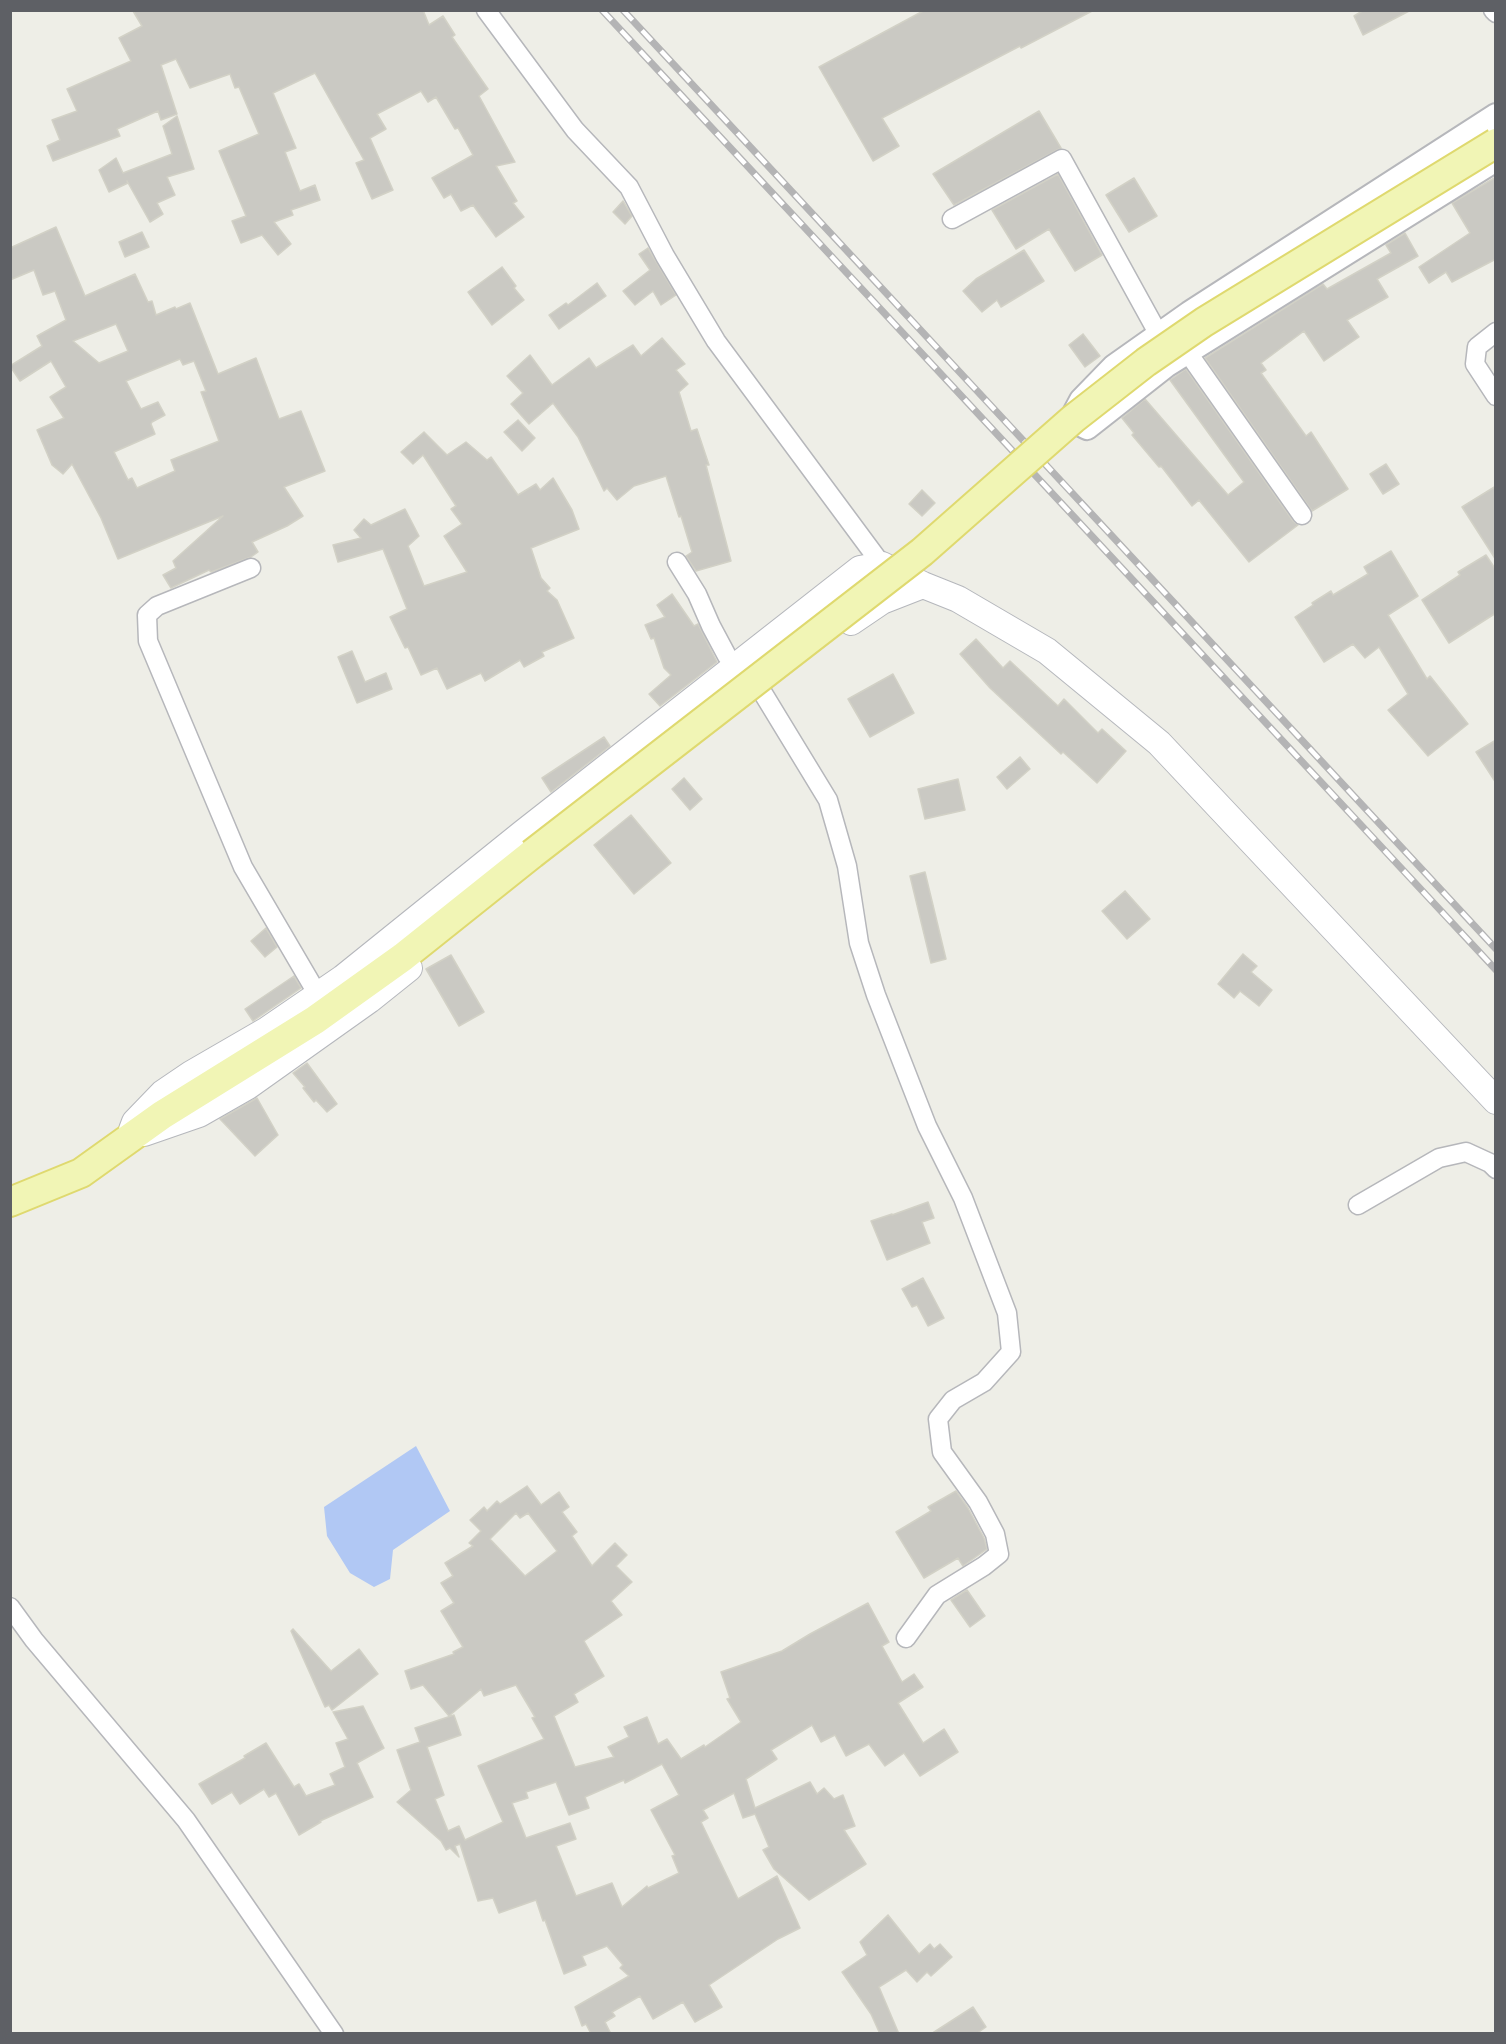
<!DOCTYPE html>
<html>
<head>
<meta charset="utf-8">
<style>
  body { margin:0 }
  #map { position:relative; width:1506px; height:2044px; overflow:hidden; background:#eeeee7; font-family:"Fira Sans Condensed",sans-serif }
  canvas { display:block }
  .frame { position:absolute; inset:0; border:12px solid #5e6065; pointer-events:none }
</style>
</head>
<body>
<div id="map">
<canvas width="1506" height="2044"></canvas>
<div class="frame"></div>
</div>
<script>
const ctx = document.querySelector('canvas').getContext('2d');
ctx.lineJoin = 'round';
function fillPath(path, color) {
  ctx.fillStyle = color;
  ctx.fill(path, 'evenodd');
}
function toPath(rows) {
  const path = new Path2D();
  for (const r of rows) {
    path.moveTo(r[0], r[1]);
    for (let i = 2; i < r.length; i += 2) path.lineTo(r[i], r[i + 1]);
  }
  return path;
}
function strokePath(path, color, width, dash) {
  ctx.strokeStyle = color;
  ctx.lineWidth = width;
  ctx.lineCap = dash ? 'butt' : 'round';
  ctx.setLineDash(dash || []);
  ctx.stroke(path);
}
const water = toPath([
  [416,1446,450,1511,393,1550,390,1579,374,1587,350,1573,327,1536,324,1507]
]);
const building = toPath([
  [423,10,429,25,443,16,455,35,452,37,488,89,479,96,515,162,496,166,517,201,513,203,524,217,496,237,473,205,461,211,451,194,444,198,432,178,473,155,458,128,455,129,436,97,428,102,421,91,377,114,386,129,370,138,393,190,372,199,356,163,364,160,315,73,273,93,296,148,285,152,300,191,315,185,320,200,291,210,293,215,274,222,291,244,278,255,262,235,241,243,232,221,246,216,219,151,259,134,239,87,235,88,230,74,190,88,176,59,161,65,177,114,161,120,158,111,117,129,120,136,53,161,47,146,60,140,52,120,77,111,67,89,131,61,119,38,142,26,133,11,423,10],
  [925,10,1094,10,1021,48,1020,46,882,118,899,146,873,161,819,67,925,10],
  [1364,10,1411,10,1363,35,1354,16,1364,10],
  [1039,111,1061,148,954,205,933,174,1039,111],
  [177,116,194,169,167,177,175,195,157,203,163,214,150,222,127,181,128,183,109,192,99,170,116,158,123,173,172,154,163,126,177,116],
  [1058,174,1102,255,1075,271,1049,229,1016,249,992,210,1058,174],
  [1496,177,1496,259,1452,282,1446,272,1429,283,1419,267,1470,233,1452,203,1496,177],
  [1134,178,1157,216,1129,232,1106,195,1134,178],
  [623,201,632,216,625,224,613,212,623,201],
  [56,227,85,296,135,274,148,302,152,301,156,315,175,307,176,309,190,303,218,374,256,358,279,419,301,411,325,471,284,487,303,516,287,526,252,542,258,552,251,557,211,572,209,570,171,588,163,575,176,568,173,561,223,516,118,559,101,518,72,464,63,474,52,465,37,430,64,418,50,397,66,387,51,361,20,381,10,366,42,346,37,336,66,320,55,291,43,295,34,270,10,280,10,248,56,227],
  [116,324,128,351,99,363,73,341,116,324],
  [180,359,183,365,194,361,206,391,201,392,219,441,171,460,175,471,137,488,132,478,128,480,114,452,155,434,151,424,152,422,165,415,158,402,141,409,126,381,180,359],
  [142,232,149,247,125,257,119,242,142,232],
  [1405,233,1418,256,1377,279,1388,297,1347,320,1359,337,1324,361,1304,331,1261,363,1266,370,1261,373,1306,436,1311,432,1348,489,1312,511,1205,358,1323,284,1327,289,1391,253,1386,245,1405,233],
  [648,248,676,295,661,305,653,291,635,305,623,291,650,270,639,254,648,248],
  [1024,250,1044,281,1001,307,997,300,982,312,963,291,976,279,1024,250],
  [502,267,516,286,514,288,524,300,492,325,468,292,502,267],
  [597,283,606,296,559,329,549,315,566,303,568,305,597,283],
  [1083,334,1100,356,1085,367,1069,345,1083,334],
  [662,338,685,364,676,370,688,384,679,392,691,431,697,429,709,465,706,465,731,561,696,571,686,556,692,552,681,516,679,517,666,476,634,486,617,500,607,488,604,491,578,437,553,403,529,424,511,404,523,393,507,376,530,355,552,385,589,358,596,368,633,345,641,356,662,338],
  [1186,369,1293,521,1298,525,1249,562,1199,500,1192,506,1161,466,1159,467,1132,435,1134,433,1122,418,1145,399,1228,495,1244,482,1170,380,1186,369],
  [518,420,535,438,522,451,504,432,518,420],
  [424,432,447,455,466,442,487,460,491,457,518,495,536,484,540,490,553,478,572,510,579,529,531,548,541,578,550,588,547,591,557,600,574,638,542,652,544,656,524,667,520,660,485,681,481,673,447,689,437,668,421,675,408,647,405,648,390,617,407,609,383,549,338,562,333,545,361,538,354,530,364,519,371,525,405,509,419,536,408,546,424,586,467,572,444,536,462,524,451,509,456,506,423,455,413,464,401,452,424,432],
  [1386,464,1399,484,1383,494,1370,474,1386,464],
  [1496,486,1496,560,1462,507,1496,486],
  [922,490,935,503,922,516,909,504,922,490],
  [1391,551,1418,596,1388,615,1427,679,1430,676,1468,724,1428,756,1388,710,1408,694,1379,647,1365,658,1353,644,1324,662,1295,617,1313,605,1312,603,1331,591,1333,595,1368,574,1364,567,1391,551],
  [1486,555,1496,570,1496,613,1449,643,1422,600,1460,575,1458,572,1486,555],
  [672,594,694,626,698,624,717,662,660,706,649,694,671,675,664,668,654,638,651,639,645,625,665,617,657,605,672,594],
  [976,639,1003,668,1010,661,1058,706,1064,699,1098,733,1102,729,1126,751,1097,783,1063,752,1061,754,990,688,960,654,976,639],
  [352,651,365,682,386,673,392,689,357,703,338,657,352,651],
  [893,674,914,713,870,737,848,699,893,674],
  [604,737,610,746,551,792,542,778,604,737],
  [1496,740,1496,783,1476,752,1496,740],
  [1020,757,1030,769,1007,789,997,777,1020,757],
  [684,778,702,799,690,810,672,789,684,778],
  [958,779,965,810,925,819,918,789,958,779],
  [631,815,671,863,634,894,594,845,631,815],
  [925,872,946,959,931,963,910,876,925,872],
  [1125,891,1150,919,1127,939,1102,911,1125,891],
  [266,928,277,947,265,957,251,941,266,928],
  [1243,954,1257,966,1251,972,1272,990,1259,1006,1240,991,1234,998,1218,984,1243,954],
  [451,955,484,1012,459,1026,426,969,451,955],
  [294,976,301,988,253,1021,245,1009,294,976],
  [307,1063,337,1104,327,1112,316,1100,314,1102,303,1088,305,1087,293,1073,307,1063],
  [257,1098,278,1135,255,1156,220,1119,257,1098],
  [928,1202,934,1218,922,1222,930,1243,887,1260,871,1221,892,1214,892,1215,928,1202],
  [923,1278,944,1318,928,1326,917,1305,912,1307,902,1289,923,1278],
  [527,1486,541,1505,559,1492,569,1507,562,1512,577,1532,572,1536,592,1566,615,1543,627,1555,616,1566,632,1582,611,1601,622,1615,584,1641,604,1676,574,1694,578,1702,554,1716,575,1767,614,1757,608,1747,629,1737,624,1727,647,1717,658,1744,667,1739,681,1759,704,1745,705,1747,741,1722,727,1699,730,1698,721,1672,782,1651,810,1634,868,1603,889,1642,882,1646,902,1682,914,1674,923,1687,898,1703,923,1743,944,1729,958,1752,920,1776,904,1753,885,1766,869,1744,846,1756,835,1735,821,1742,812,1725,771,1750,777,1759,746,1779,755,1808,810,1782,817,1794,824,1788,834,1799,843,1795,855,1826,844,1830,866,1864,809,1900,774,1869,763,1850,769,1847,755,1814,743,1818,734,1793,703,1810,708,1818,701,1822,738,1899,777,1876,800,1928,778,1939,709,1985,722,2007,695,2022,683,2002,653,2019,640,1996,612,2012,615,2016,605,2022,611,2034,591,2034,586,2024,582,2026,575,2007,629,1976,620,1968,623,1965,607,1946,582,1956,586,1965,564,1974,545,1920,543,1921,536,1900,499,1913,493,1898,478,1901,460,1844,455,1846,459,1857,450,1848,446,1850,441,1841,397,1802,411,1790,397,1750,420,1742,415,1728,454,1715,461,1735,427,1747,444,1795,435,1799,448,1831,459,1826,465,1840,503,1822,478,1766,544,1739,532,1718,535,1717,516,1685,484,1696,481,1689,449,1716,423,1685,411,1689,405,1671,454,1654,453,1652,463,1647,441,1611,454,1603,441,1583,453,1576,445,1563,473,1546,469,1543,481,1531,470,1520,484,1507,487,1511,497,1501,500,1504,527,1486],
  [516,1513,520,1518,528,1513,557,1551,525,1576,490,1539,516,1513],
  [662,1764,679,1795,651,1810,675,1855,672,1856,679,1873,648,1888,647,1886,622,1907,612,1883,576,1896,556,1846,576,1839,570,1823,526,1838,512,1803,528,1798,526,1792,556,1782,569,1815,589,1808,585,1797,624,1780,625,1783,662,1764],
  [956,1491,968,1508,984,1538,987,1549,963,1566,958,1558,924,1578,896,1532,931,1511,928,1507,956,1491],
  [967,1590,985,1616,970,1627,951,1600,967,1590],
  [293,1629,331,1671,359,1649,378,1674,332,1710,329,1705,325,1707,291,1631,293,1629],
  [363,1706,384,1748,357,1763,373,1797,320,1821,321,1822,299,1835,276,1793,269,1797,264,1789,240,1804,232,1792,212,1804,199,1784,245,1758,244,1756,266,1743,294,1787,299,1784,306,1796,335,1785,330,1774,345,1767,336,1743,348,1739,333,1712,363,1706],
  [888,1915,919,1954,930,1944,934,1949,940,1944,952,1957,931,1976,927,1972,917,1982,906,1970,879,1987,899,2034,880,2034,871,2014,842,1972,867,1955,860,1942,888,1915],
  [973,2007,986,2027,976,2034,931,2034,973,2007]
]);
const minor = toPath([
  [486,10,575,130,629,187,665,256,716,341,882,565],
  [1493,10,1496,13],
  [952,219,1062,159,1159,335],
  [1496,332,1477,347,1475,364,1496,396],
  [1181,343,1302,515],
  [677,562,697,594,711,626,727,656,761,690,828,800,847,866,859,943,876,995,927,1126,963,1198,1007,1313,1011,1352,984,1382,953,1400,938,1419,942,1452,978,1502,995,1534,999,1554,984,1566,937,1595,906,1638],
  [251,568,157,606,147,615,148,641,243,867,318,995],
  [1358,1205,1439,1158,1466,1152,1490,1163,1496,1169],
  [10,1607,34,1640,186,1820,334,2034]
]);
const tertiary = toPath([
  [1496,115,1189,313,1114,366,1081,400,1073,415,1079,424,1087,428,1166,366,1496,160]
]);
const secondary = toPath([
  [851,622,882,601,923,585],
  [132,1130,135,1122,163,1093,191,1074,267,1030,343,978,523,833,860,569,882,565,923,585,958,599,1047,651,1159,743,1496,1101],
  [144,1133,199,1114,248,1086,369,1000,409,968]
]);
const primary = toPath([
  [10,1202,81,1173,162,1115,315,1020,403,957,532,854]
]);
const rail = toPath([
  [602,10,1496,970],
  [623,10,1496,949]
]);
const primaryBridge = toPath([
  [532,854,922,552,1073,419,1146,362,1204,322,1496,143]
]);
fillPath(water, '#b1c8f4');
fillPath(building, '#cac9c3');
strokePath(building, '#d2d1c6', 1.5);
strokePath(minor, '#b6b7bb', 21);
strokePath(tertiary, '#b6b7bb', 26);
strokePath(secondary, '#b5b7bc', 28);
strokePath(primary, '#dfd96f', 32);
strokePath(minor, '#fff', 18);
strokePath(tertiary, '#fff', 22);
strokePath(secondary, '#fff', 26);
strokePath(primary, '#f1f5b5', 28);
strokePath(rail, '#b4b4b5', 7);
strokePath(rail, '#fff', 4.5, [14]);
strokePath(primaryBridge, '#dfd96f', 32, []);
strokePath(primaryBridge, '#f1f5b5', 28);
</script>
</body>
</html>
